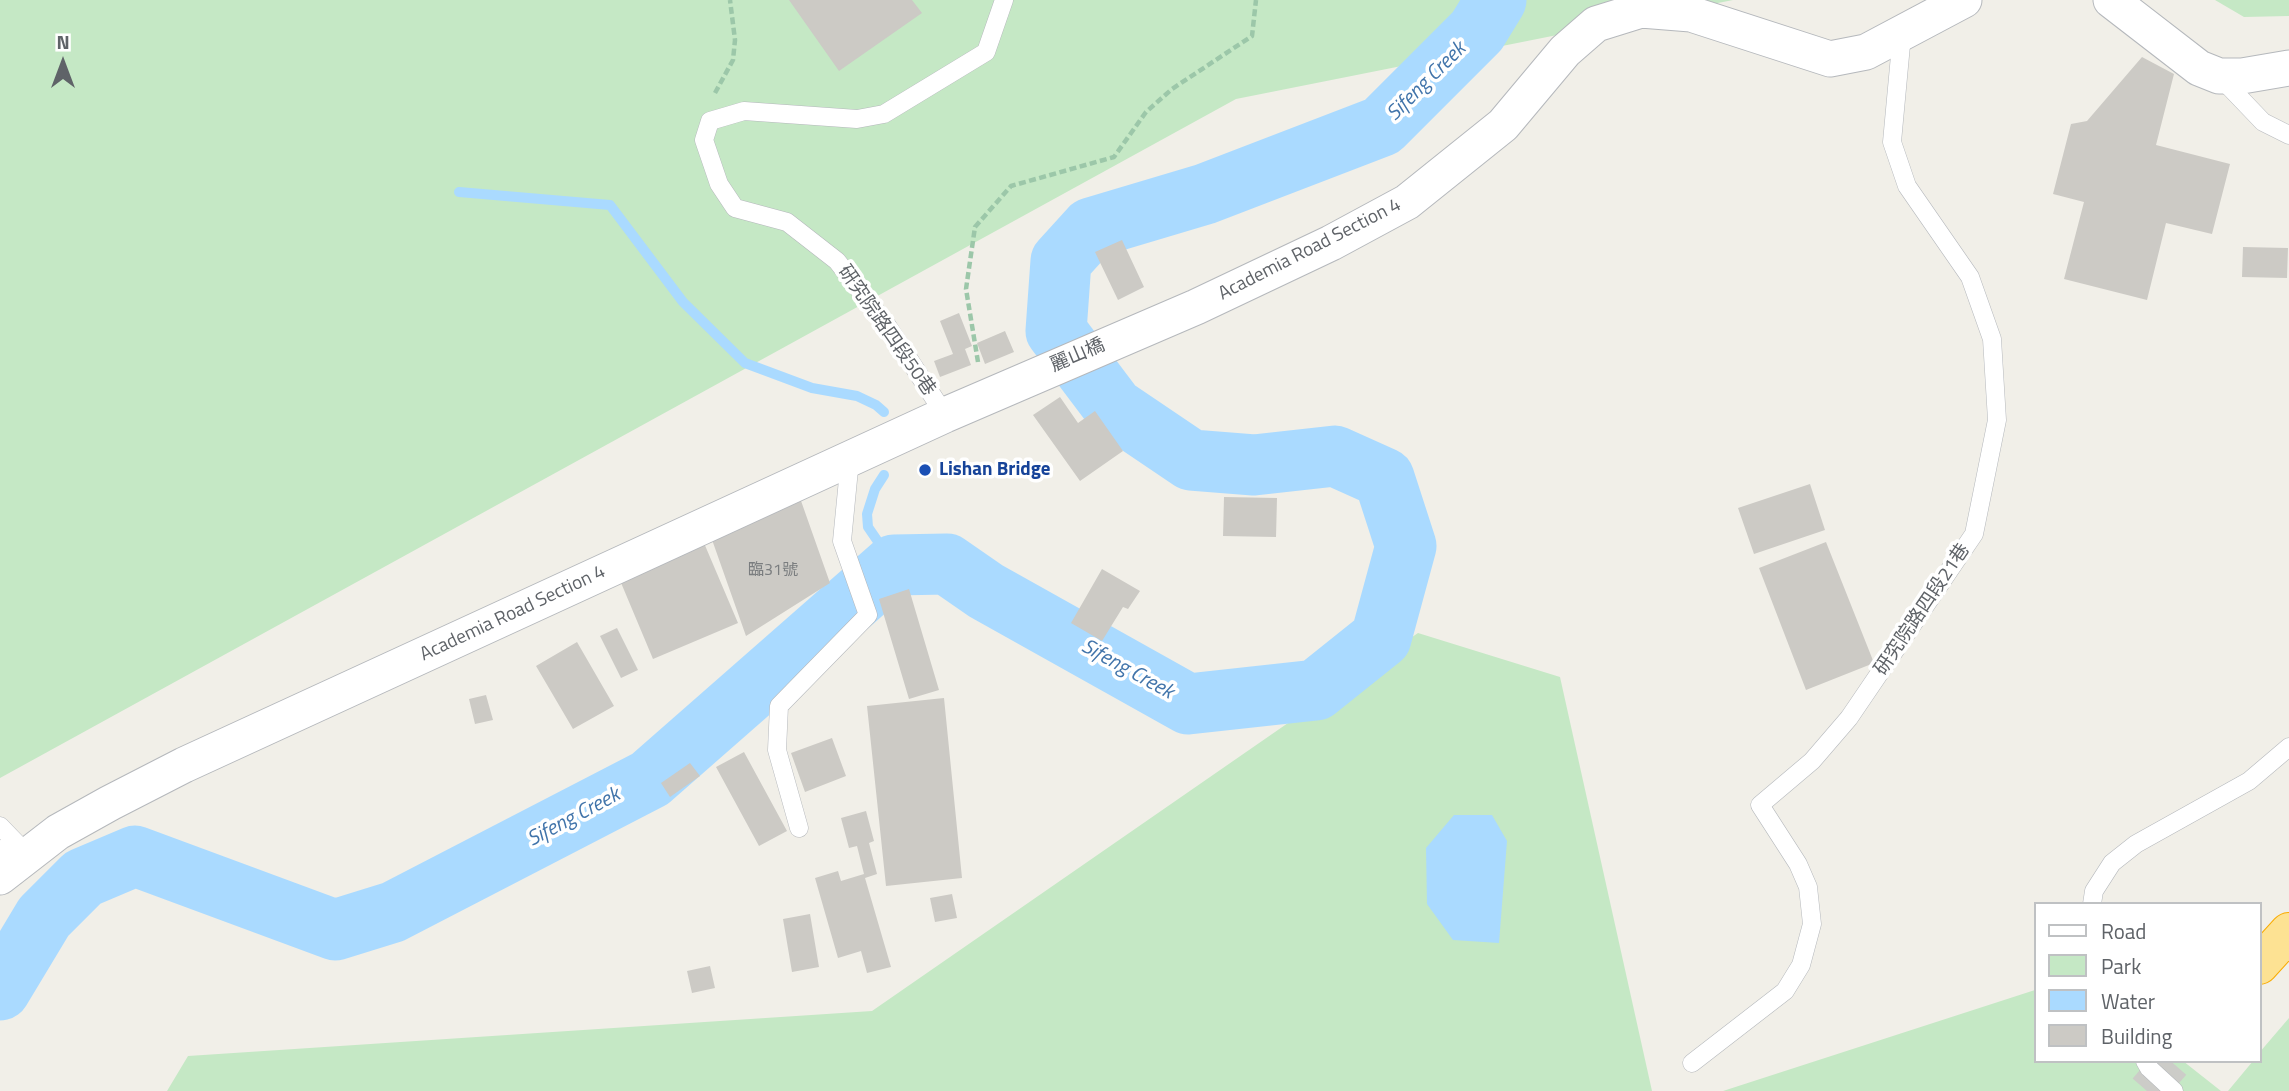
<!DOCTYPE html>
<html>
<head>
<meta charset="utf-8">
<style>
  body { margin:0 }
  #map { position:relative; width:2289px; height:1091px; overflow:hidden; background:#f1efe8; font-family:"Titillium Web",sans-serif }
  canvas { display:block }
  .legend { position:absolute; left:2034px; top:902px; width:228px; height:161px; box-sizing:border-box; background:#fff; border:2px solid #bfc1c3; margin:0; padding:9px 12px; list-style:none; font-size:21px; color:#5f6368 }
  .legend li { display:flex; align-items:center; gap:14px; height:35px }
  .legend b { width:35px; border:2px solid #bfc1c3 }
  .north { position:absolute; left:28px; top:28px; width:70px; height:70px; -webkit-text-stroke:5px #fff; paint-order:stroke; rotate:0deg; font-size:19px; font-weight:700; line-height:28px; text-align:center; color:#5f6368 }
  .north::after { content:''; display:block; margin:auto; width:24px; height:32px; background:#5f6368; clip-path:polygon(50% 0,100% 100%,50% 72%,0 100%) }
</style>
</head>
<body>
<div id="map">
<canvas width="2289" height="1091"></canvas>
<ul class="legend">
<li><b style="height:9px;background:#fff"></b>Road</li>
<li><b style="height:19px;background:#c5e8c5"></b>Park</li>
<li><b style="height:19px;background:#aadaff"></b>Water</li>
<li><b style="height:19px;background:#cccac5"></b>Building</li>
</ul>
<div class="north">N</div>
</div>
<script>
const ctx = document.querySelector('canvas').getContext('2d');
ctx.lineJoin = 'round';
function fillPath(path, color) {
  ctx.fillStyle = color;
  ctx.fill(path, 'evenodd');
}
function toPath(rows) {
  const path = new Path2D();
  for (const r of rows) {
    path.moveTo(r[0], r[1]);
    for (let i = 2; i < r.length; i += 2) path.lineTo(r[i], r[i + 1]);
  }
  return path;
}
function strokePath(path, color, width, dash) {
  ctx.strokeStyle = color;
  ctx.lineWidth = width;
  ctx.lineCap = dash ? 'butt' : 'round';
  ctx.setLineDash(dash || []);
  ctx.stroke(path);
}
function drawText(font, color, halo, rows, align = 'center') {
  ctx.font = font + ' "Titillium Web","Noto Sans TC",sans-serif';
  ctx.lineWidth = 7;
  ctx.setLineDash([]);
  ctx.textBaseline = 'middle';
  ctx.strokeStyle = halo;
  ctx.fillStyle = color;
  for (const [text, x, y, turn = 0] of rows) {
    ctx.save();
    ctx.translate(x, y);
    ctx.rotate((+turn || 0) * Math.PI / 180);
    ctx.textAlign = isNaN(turn) ? turn : align;
    if (halo) ctx.strokeText(text, 0, 0);
    ctx.fillText(text, 0, 0);
    ctx.restore();
  }
}
const green = toPath([
  [0,0,1733,0,1236,99,0,778],
  [2215,0,2289,0,2289,16,2244,17],
  [1418,633,1560,677,1652,1091,167,1091,188,1056,872,1011],
  [2035,990,2035,1061,2183,1061,2221,1091,1723,1091],
  [2289,1018,2289,1091,2228,1091,2253,1061,2259,1061,2259,1053]
]);
const water = toPath([
  [1454,815,1492,815,1507,841,1499,943,1453,940,1427,904,1426,848]
]);
const stream = toPath([
  [459,192,610,205,683,302,745,363,812,388,857,396,876,405,884,412],
  [884,475,875,489,867,514,868,527,894,565]
]);
const river = toPath([
  [0,990,44,917,83,878,135,856,335,930,393,912,650,779,894,565,947,564,986,591,1188,704,1316,690,1381,638,1406,546,1384,478,1335,456,1254,465,1191,460,1114,408,1056,331,1061,261,1091,228,1205,194,1382,126,1477,31,1496,0]
]);
const building = toPath([
  [789,0,912,0,922,13,839,71],
  [2142,57,2174,74,2156,145,2230,164,2212,234,2166,223,2147,300,2064,279,2084,202,2053,194,2071,124,2087,121],
  [1122,240,1144,287,1118,300,1095,252],
  [2243,247,2288,248,2287,278,2242,277],
  [959,313,972,346,965,349,971,365,940,377,934,361,953,354,940,321],
  [1005,331,1014,352,985,364,977,343],
  [1060,397,1078,423,1095,411,1123,451,1080,481,1033,415],
  [1810,484,1825,530,1754,554,1738,508],
  [1224,497,1277,498,1276,537,1223,536],
  [800,498,830,583,746,636,710,534],
  [1826,542,1874,663,1806,690,1759,568],
  [704,543,738,623,653,659,619,578],
  [1102,569,1140,591,1128,609,1123,607,1102,641,1071,623],
  [909,589,939,690,909,699,879,599],
  [617,628,638,670,621,678,600,636],
  [577,642,614,706,573,729,536,666],
  [486,695,493,720,475,724,469,699],
  [944,698,962,878,886,886,867,706],
  [832,738,846,776,805,792,791,753],
  [744,752,787,831,759,846,716,767],
  [690,763,700,776,670,797,661,783],
  [866,811,874,841,869,843,877,874,865,878,891,967,867,973,861,951,838,958,815,878,838,871,841,881,864,874,857,846,849,848,841,818],
  [952,894,957,918,935,922,930,898],
  [810,914,819,967,792,972,783,919],
  [710,966,715,988,692,993,687,971]
]);
const highwayTunnel = toPath([
  [2147,1091,2173,1061]
]);
const path = toPath([
  [715,93,733,60,735,40,730,0],
  [978,362,966,289,975,227,1011,186,1114,157,1146,112,1172,89,1252,36,1256,0]
]);
const lane = toPath([
  [2219,76,2263,122,2289,135],
  [945,415,886,324,837,261,787,222,735,208,719,184,704,140,710,121,744,111,857,119,884,114,986,52,1004,0],
  [0,826,28,855],
  [799,828,777,750,779,706,868,615,842,541,850,459],
  [0,849,28,855],
  [2092,904,2094,891,2112,863,2136,844,2249,781,2289,747],
  [2145,1061,2149,1068,2174,1091],
  [1692,1063,1785,991,1801,965,1812,924,1808,887,1798,864,1760,805,1812,761,1849,718,1974,534,1997,420,1992,339,1970,277,1907,186,1892,142,1902,34]
]);
const street = toPath([
  [2111,0,2199,68,2219,76,2242,76,2289,68],
  [0,877,58,832,110,803,184,765,945,415,1196,307,1331,243,1407,202,1503,125,1565,51,1596,24,1641,10,1691,14,1830,59,1866,52,1964,0]
]);
const highway = toPath([
  [2259,965,2289,932]
]);
const markers = [
  [925,470,7,"#1a4fb4"]
];
const numberNames = [
  ["臨31號",773,571]
];
const streetNames = [
  ["Academia Road Section 4",1310,250,-27],
  ["研究院路四段50巷",886,331,55],
  ["麗山橋",1078,356,-23],
  ["研究院路四段21巷",1923,610,-56],
  ["Academia Road Section 4",513,614,-25]
];
const transitNames = [
  ["Lishan Bridge",939,470]
];
const waterNames = [
  ["Sifeng Creek",1427,82,-45],
  ["Sifeng Creek",1127,670,29],
  ["Sifeng Creek",574,818,-28]
];
fillPath(green, '#c5e8c5');
fillPath(water, '#aadaff');
strokePath(stream, '#aadaff', 10);
strokePath(river, '#aadaff', 61);
fillPath(building, '#cccac5');
strokePath(highwayTunnel, '#ccccc8', 38, [38, 19]);
strokePath(lane, '#b5b8bc', 19);
strokePath(street, '#b5b8bc', 37);
strokePath(highway, '#f9ab00', 40);
strokePath(path, '#9cc7a9', 4.5, [7, 3.5]);
strokePath(lane, '#fff', 18);
strokePath(street, '#fff', 35);
strokePath(highway, '#fde293', 38);
for (const [x, y, r, color] of markers) {
  const dot = new Path2D();
  dot.arc(x, y, r, 0, 2 * Math.PI);
  ctx.fillStyle = color;
  ctx.fill(dot);
  strokePath(dot, '#fff', 2.5);
}
drawText('16px', '#7a7d7f', null, numberNames);
drawText('19px', '#5f6368', '#fff', streetNames);
drawText('bold 19px', '#164399', '#fff', transitNames, 'left');
drawText('italic 21px', '#4174aa', '#fff', waterNames);
</script>
</body>
</html>
